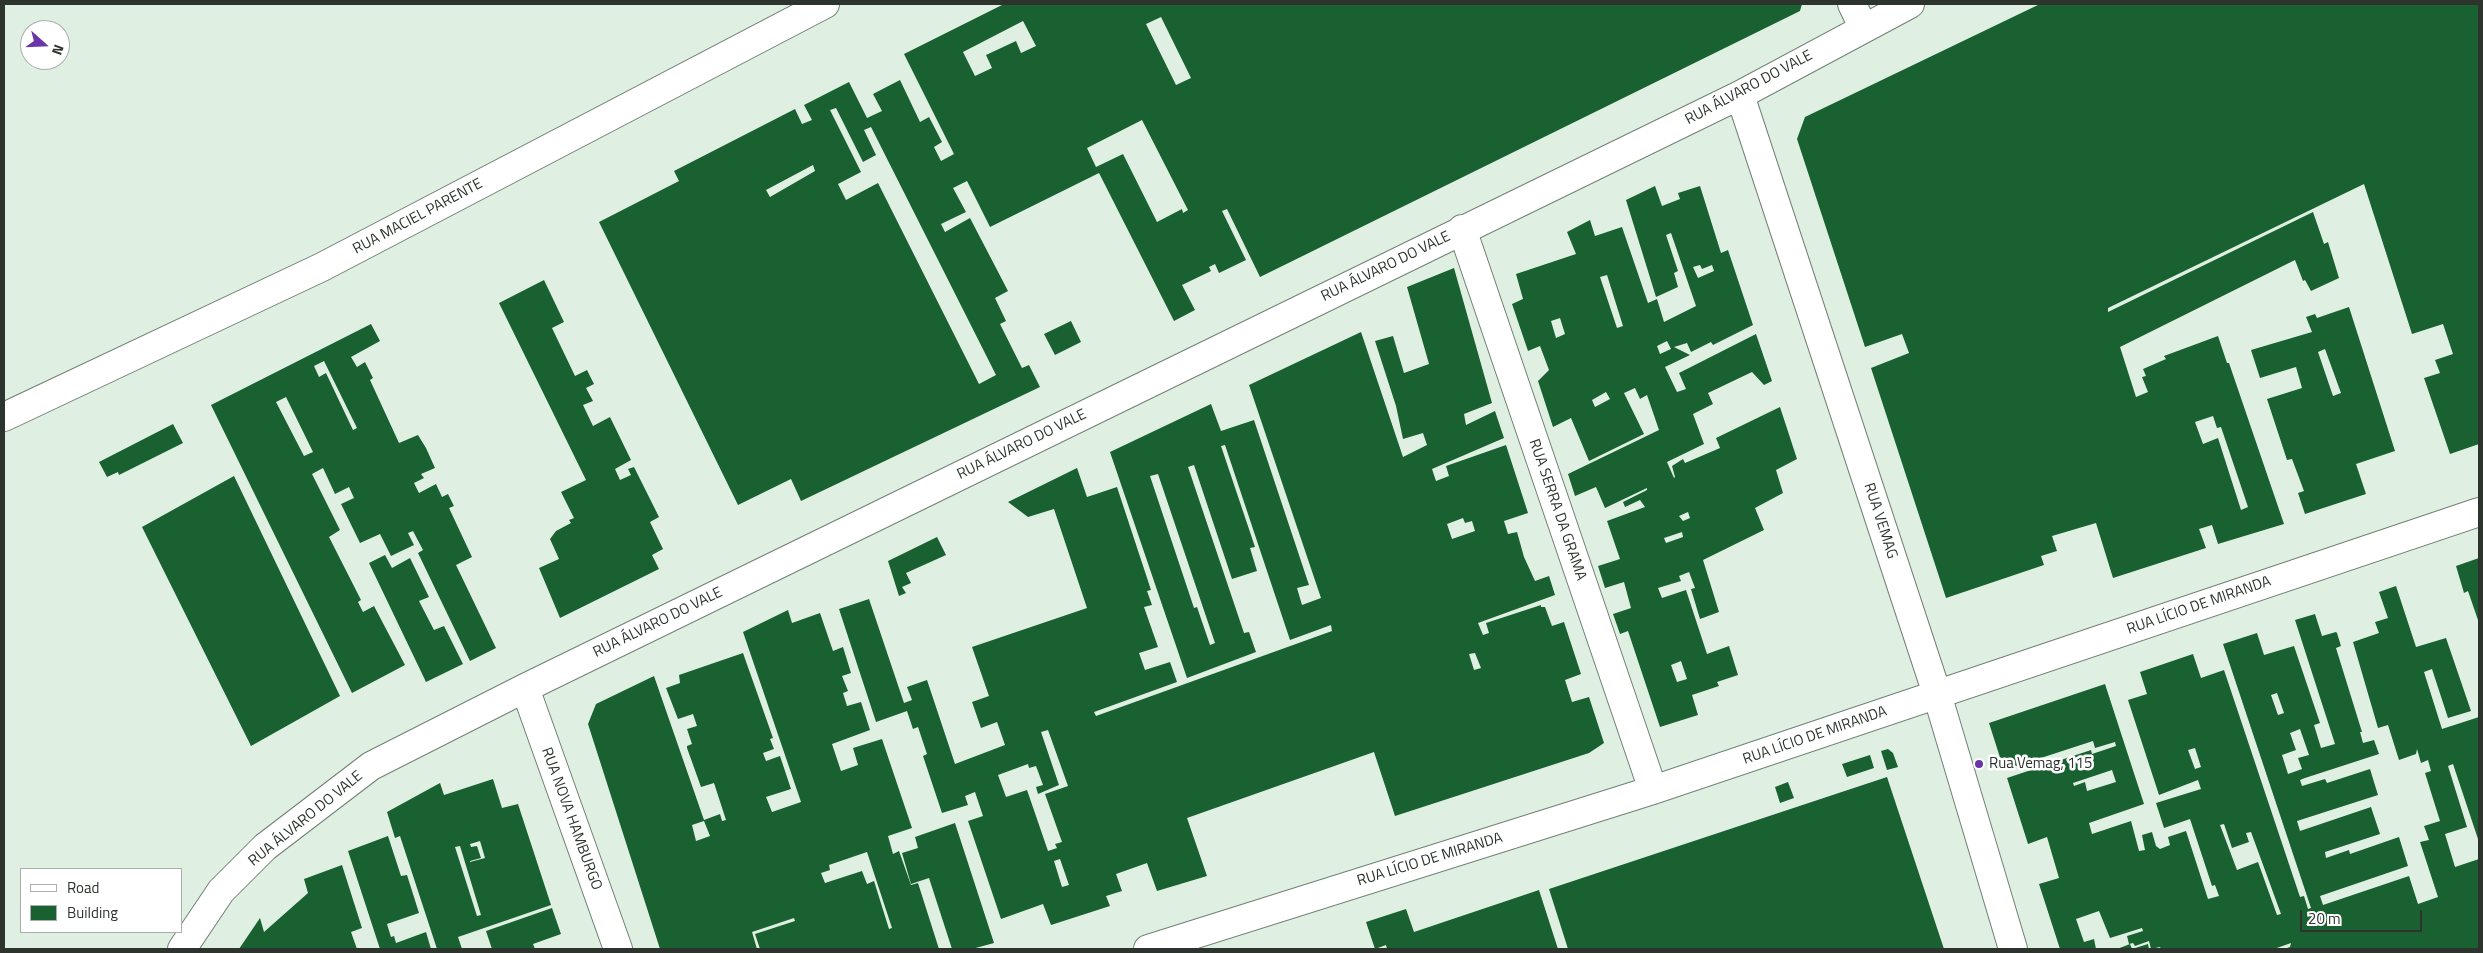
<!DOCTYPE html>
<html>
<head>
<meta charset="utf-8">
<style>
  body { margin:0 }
  #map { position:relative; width:2483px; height:953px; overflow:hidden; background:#dff0e2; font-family:"Titillium Web",sans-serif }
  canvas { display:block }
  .frame { position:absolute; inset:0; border:5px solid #2d342e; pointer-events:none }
  .legend { position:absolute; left:20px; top:868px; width:162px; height:65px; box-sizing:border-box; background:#fff; border:1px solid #abaeab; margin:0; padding:6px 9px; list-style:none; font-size:15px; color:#2d342e }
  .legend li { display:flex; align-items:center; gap:10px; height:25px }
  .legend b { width:25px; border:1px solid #abaeab }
  .north { position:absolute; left:20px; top:20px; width:50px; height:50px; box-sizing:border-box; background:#fff; border:1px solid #abaeab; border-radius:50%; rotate:110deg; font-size:14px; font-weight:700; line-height:20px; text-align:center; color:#2d342e }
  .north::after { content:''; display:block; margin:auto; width:18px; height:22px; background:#6a35ab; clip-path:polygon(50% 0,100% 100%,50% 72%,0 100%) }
  .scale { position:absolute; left:2300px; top:910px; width:122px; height:22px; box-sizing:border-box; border:2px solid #2d342e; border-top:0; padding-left:6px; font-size:15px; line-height:18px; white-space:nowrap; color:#2d342e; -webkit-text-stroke:4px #fff; paint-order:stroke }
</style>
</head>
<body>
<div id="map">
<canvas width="2483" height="953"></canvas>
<div class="frame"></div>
<ul class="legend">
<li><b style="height:6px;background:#fff"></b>Road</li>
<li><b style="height:14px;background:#196130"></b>Building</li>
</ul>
<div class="north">N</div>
<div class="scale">20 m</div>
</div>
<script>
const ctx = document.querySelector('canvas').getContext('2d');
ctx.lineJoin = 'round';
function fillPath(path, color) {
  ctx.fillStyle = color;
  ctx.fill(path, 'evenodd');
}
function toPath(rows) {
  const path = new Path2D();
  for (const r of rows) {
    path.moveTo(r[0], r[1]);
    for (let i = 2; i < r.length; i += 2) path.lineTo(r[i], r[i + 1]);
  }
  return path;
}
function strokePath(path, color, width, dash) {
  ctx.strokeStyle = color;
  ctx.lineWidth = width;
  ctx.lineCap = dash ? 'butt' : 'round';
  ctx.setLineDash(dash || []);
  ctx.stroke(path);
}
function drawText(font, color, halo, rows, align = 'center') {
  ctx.font = font + ' "Titillium Web",sans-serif';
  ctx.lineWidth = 5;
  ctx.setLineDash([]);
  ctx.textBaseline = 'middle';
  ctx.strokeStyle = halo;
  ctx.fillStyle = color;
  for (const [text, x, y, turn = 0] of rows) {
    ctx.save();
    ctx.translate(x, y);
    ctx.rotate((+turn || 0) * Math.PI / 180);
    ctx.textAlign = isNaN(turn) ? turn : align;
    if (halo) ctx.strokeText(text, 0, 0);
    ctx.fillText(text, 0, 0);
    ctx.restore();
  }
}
const building = toPath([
  [1004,4,1802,4,1800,11,1260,277,1227,209,1222,211,1246,260,1219,273,1215,264,1209,267,1211,271,1182,285,1195,310,1174,321,1099,173,990,227,967,181,953,188,966,212,941,224,945,232,970,218,1008,291,995,298,1006,321,1000,324,1022,368,1029,365,1040,387,801,501,791,479,738,505,599,222,679,181,674,171,795,109,802,124,812,120,804,105,849,82,867,118,882,111,873,94,900,80,920,122,929,117,942,142,934,147,941,161,954,154,904,54],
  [1161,17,1191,78,1176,85,1146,24],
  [1023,21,1036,46,1021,53,1016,41,986,55,992,68,975,76,963,52],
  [836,108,863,162,876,155,864,130,871,127,996,375,979,384,878,183,846,200,838,184,861,172,830,110],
  [1142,120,1188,210,1183,213,1182,209,1157,222,1123,154,1096,167,1087,148],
  [813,165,815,171,770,197,766,190],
  [2040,4,2479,4,2479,444,2450,454,2424,378,2440,373,2435,360,2453,354,2443,324,2412,334,2364,184,2108,308,2108,312,2313,212,2324,244,2328,242,2339,278,2311,291,2305,280,2303,281,2295,260,2120,347,2136,397,2148,392,2142,377,2146,376,2143,369,2166,359,2164,356,2218,336,2227,363,2229,363,2284,524,2218,544,2212,525,2199,529,2206,548,2113,578,2096,523,2052,536,2057,551,2041,556,2044,565,1946,598,1871,368,1909,353,1902,334,1865,347,1797,139,1805,117],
  [2213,416,2217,428,2221,427,2248,507,2241,510,2218,438,2203,444,2195,422],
  [1655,186,1662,206,1680,199,1678,193,1700,186,1721,253,1728,250,1753,325,1713,345,1711,342,1691,352,1687,343,1674,347,1690,355,1665,367,1677,392,1686,389,1679,373,1756,334,1772,381,1764,385,1752,372,1708,393,1713,404,1693,414,1704,444,1667,462,1674,478,1675,477,1672,466,1683,459,1685,463,1720,448,1716,438,1780,407,1797,459,1776,470,1783,493,1755,508,1764,530,1703,560,1719,612,1700,619,1691,589,1695,588,1689,572,1679,576,1681,581,1658,588,1662,598,1686,590,1707,654,1729,646,1738,675,1717,682,1719,686,1692,695,1698,715,1660,727,1628,631,1620,634,1613,614,1631,608,1624,582,1605,588,1598,566,1620,559,1607,521,1645,507,1640,500,1625,507,1623,502,1647,490,1647,488,1605,508,1596,487,1575,496,1568,474,1659,430,1647,395,1640,399,1635,388,1624,393,1644,434,1589,461,1571,418,1553,427,1538,381,1549,370,1540,346,1528,351,1512,304,1523,299,1516,274,1576,254,1567,232,1590,220,1595,236,1622,227,1648,303,1657,299,1664,322,1696,306,1671,233,1666,235,1678,271,1674,273,1678,287,1656,297,1626,200],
  [1700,265,1702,269,1712,265,1714,271,1698,278,1693,267],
  [1607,275,1623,326,1617,328,1600,277],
  [1560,318,1565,334,1556,338,1551,321],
  [1667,341,1671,349,1660,354,1657,346],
  [1606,392,1610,399,1595,407,1592,400],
  [1688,512,1690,518,1683,521,1679,516],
  [1682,532,1683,537,1666,543,1664,538],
  [1681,661,1687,679,1677,682,1671,665],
  [1454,268,1492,403,1464,414,1466,425,1495,411,1504,438,1432,469,1436,481,1449,476,1446,466,1506,445,1528,513,1504,521,1508,534,1517,532,1524,557,1535,581,1549,576,1555,595,1478,623,1483,635,1489,633,1486,623,1541,605,1541,607,1545,607,1552,626,1564,622,1581,674,1565,680,1572,702,1589,697,1604,743,1589,753,1395,816,1374,752,1187,818,1207,876,1157,891,1147,863,1116,874,1122,891,1106,896,1110,906,1051,925,1043,904,1001,919,968,821,983,816,975,792,965,796,968,805,942,813,923,756,927,754,918,727,913,729,907,711,876,722,839,609,869,599,904,703,912,700,907,687,927,680,955,764,1005,745,997,722,981,728,972,702,989,696,972,647,1087,608,1054,509,1028,517,1008,502,1077,468,1087,497,1117,487,1151,590,1147,591,1152,605,1144,607,1158,647,1139,653,1145,670,1170,662,1177,682,1094,712,1096,716,1332,631,1331,625,1290,640,1225,445,1221,446,1255,547,1250,548,1257,571,1232,579,1194,465,1188,467,1244,633,1249,632,1256,652,1187,678,1110,452,1211,404,1221,431,1254,420,1309,585,1297,588,1302,605,1321,598,1249,385,1361,332,1403,457,1427,445,1423,433,1403,439,1396,406,1375,341,1393,336,1404,373,1429,364,1407,287],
  [1158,474,1215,643,1210,645,1197,607,1194,608,1150,476],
  [1463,518,1465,523,1472,521,1475,531,1452,539,1447,524],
  [1475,653,1481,668,1474,670,1469,654],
  [1048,730,1068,786,1045,794,1062,842,1055,844,1057,848,1048,851,1027,790,1006,797,998,775,1028,764,1029,768,1036,766,1043,785,1036,787,1038,794,1059,785,1041,732],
  [1060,859,1069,885,1062,887,1054,861],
  [544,280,564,322,552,328,575,376,587,370,594,384,586,388,593,401,583,405,593,426,610,417,631,460,615,469,620,480,631,475,628,469,634,467,659,517,650,522,663,549,652,555,659,569,560,618,539,568,559,559,550,539,556,531,571,523,569,520,574,518,561,492,586,480,499,303],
  [2349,307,2395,451,2356,464,2366,494,2305,514,2298,493,2304,491,2292,459,2287,460,2267,399,2302,388,2296,367,2260,378,2251,350,2312,332,2306,317,2315,314,2317,318],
  [2325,349,2341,393,2333,396,2318,352],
  [1071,321,1081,342,1055,355,1044,334],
  [371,324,380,341,351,357,357,367,365,362,373,378,370,380,399,443,418,435,426,448,435,468,421,474,424,478,414,483,419,493,436,484,442,497,448,494,454,506,449,508,472,557,456,565,496,648,470,661,418,553,423,550,413,531,408,533,414,545,391,556,380,534,360,543,341,504,354,498,349,487,335,494,323,468,312,474,340,530,329,537,361,600,358,602,363,612,374,606,405,665,352,693,211,405],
  [324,361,357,428,353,430,326,373,319,377,314,366],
  [286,397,313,452,304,456,276,402],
  [173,424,183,443,119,475,118,472,107,477,99,462],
  [234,476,340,696,251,746,142,527],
  [937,537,946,555,906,573,911,583,902,587,906,593,899,596,888,561],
  [385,555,392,568,410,558,429,597,419,601,434,630,444,626,463,664,426,682,369,563],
  [2479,558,2479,623,2468,591,2464,593,2456,566],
  [2396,586,2416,647,2446,638,2471,711,2448,718,2432,669,2424,672,2442,729,2479,717,2479,842,2453,764,2448,766,2467,827,2445,834,2455,867,2479,859,2479,949,2284,949,2290,947,2291,943,2274,949,2189,949,2187,943,2189,949,2161,949,2160,947,2151,949,2149,941,2135,946,2133,943,2129,944,2127,936,2143,931,2142,928,2110,938,2099,911,2076,919,2084,942,2094,939,2096,949,2060,949,2039,884,2059,878,2047,837,2028,844,2007,778,2091,750,2092,754,2116,746,2115,742,2095,748,2093,741,2004,770,1989,723,2105,684,2144,804,2089,823,2092,834,2131,821,2139,851,2145,850,2142,835,2152,832,2156,846,2160,849,2170,845,2168,837,2186,831,2208,899,2219,896,2215,885,2212,886,2190,819,2164,828,2156,803,2201,789,2198,780,2159,795,2128,700,2147,694,2140,672,2193,654,2201,678,2224,670,2300,897,2304,896,2308,909,2311,908,2223,644,2257,633,2264,655,2294,646,2320,723,2314,725,2321,748,2335,744,2295,620,2315,614,2322,636,2336,632,2337,633,2341,646,2336,648,2362,732,2360,732,2363,743,2374,740,2379,754,2305,778,2300,780,2302,786,2325,779,2327,783,2370,769,2378,795,2297,821,2300,831,2371,807,2380,834,2325,852,2326,858,2349,850,2350,854,2399,837,2408,866,2320,896,2323,905,2409,876,2418,904,2438,897,2420,842,2429,840,2424,826,2440,821,2425,773,2431,771,2428,760,2421,763,2417,749,2416,754,2399,760,2388,725,2378,728,2353,642,2379,633,2375,622,2388,618,2379,592],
  [2277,693,2284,713,2278,715,2271,695],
  [2300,729,2309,755,2298,758,2302,769,2288,774,2282,755,2296,750,2290,733],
  [2195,748,2201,767,2195,769,2188,750],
  [2112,770,2116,782,2087,791,2085,782,2074,786,2073,783],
  [2224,824,2232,848,2249,842,2246,833,2251,832,2281,914,2277,915,2258,862,2237,870,2220,825],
  [788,610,792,623,820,613,833,651,843,647,851,673,842,676,848,691,843,693,847,706,861,702,870,730,832,744,841,771,858,765,853,748,882,739,912,828,888,836,893,854,899,851,911,885,918,883,939,949,760,949,755,934,795,921,794,918,752,932,757,949,660,949,588,724,596,704,654,676,704,820,720,814,722,821,726,820,714,783,701,787,687,748,687,746,692,744,687,729,697,726,693,714,678,719,666,688,680,683,679,675,743,653,773,738,770,739,774,749,763,753,766,761,780,756,791,789,766,797,772,812,801,802,743,632],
  [704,821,710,836,696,841,692,825],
  [867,852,892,928,889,929,874,881,867,884,862,871,825,883,821,873,830,870,829,865],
  [1888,749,1893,753,1898,767,1887,770,1881,751],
  [1870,755,1874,768,1847,777,1842,764],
  [1887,777,1944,949,1568,949,1549,889],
  [493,779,502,808,518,804,551,905,458,937,462,949,437,949,400,836,395,838,387,812,440,783,444,795],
  [480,841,485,858,470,862,470,861,481,858,477,846,471,847,470,844],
  [460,846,481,915,477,916,455,847],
  [1788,782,1794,798,1780,803,1775,787],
  [955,823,994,943,972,949,952,949,929,878,911,884,902,853,918,848,915,837],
  [388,836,401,876,407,875,419,913,387,924,391,937,394,936,396,943,426,932,431,949,380,949,348,851],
  [342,865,362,928,351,932,357,949,239,949,260,918,264,932,308,893,304,879],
  [1539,890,1558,949,1387,949,1386,945,1375,949,1366,922,1406,909,1414,932],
  [552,908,561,934,533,944,535,949,492,949,486,931],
  [2130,944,2132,949,2148,944,2149,949,2117,949]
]);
const minor = toPath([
  [1852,4,1863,27],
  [1740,95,1937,694,2013,949],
  [1462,229,1653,790],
  [4,417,322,267,825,4],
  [525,688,618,949],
  [182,949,221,891,265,847,371,766,525,688,1740,95,1910,4],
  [1148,949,1653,790,2479,512]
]);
const markers = [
  [1979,764,5,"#6a35ab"]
];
const streetNames = [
  ["RUA ÁLVARO DO VALE",1749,88,-28],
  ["RUA MACIEL PARENTE",418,217,-28],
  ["RUA ÁLVARO DO VALE",1386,267,-26],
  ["RUA ÁLVARO DO VALE",1022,445,-26],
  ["RUA SERRA DA GRAMA",1557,510,71],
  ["RUA VEMAG",1880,521,72],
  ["RUA LÍCIO DE MIRANDA",2199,606,-19],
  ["RUA ÁLVARO DO VALE",658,623,-26],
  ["RUA LÍCIO DE MIRANDA",1815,736,-19],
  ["RUA ÁLVARO DO VALE",306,819,-39],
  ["RUA NOVA HAMBURGO",571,819,70],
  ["RUA LÍCIO DE MIRANDA",1430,860,-17]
];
const poiNames = [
  ["Rua Vemag, 115",1989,764]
];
fillPath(building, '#196130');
strokePath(minor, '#718074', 30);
strokePath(minor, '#fff', 28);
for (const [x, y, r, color] of markers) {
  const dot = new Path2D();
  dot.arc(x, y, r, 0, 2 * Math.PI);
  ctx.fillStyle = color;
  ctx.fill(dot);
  strokePath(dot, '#fff', 2);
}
drawText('15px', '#2d342e', '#fff', streetNames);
drawText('15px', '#2d342e', '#fff', poiNames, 'left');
</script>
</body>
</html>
